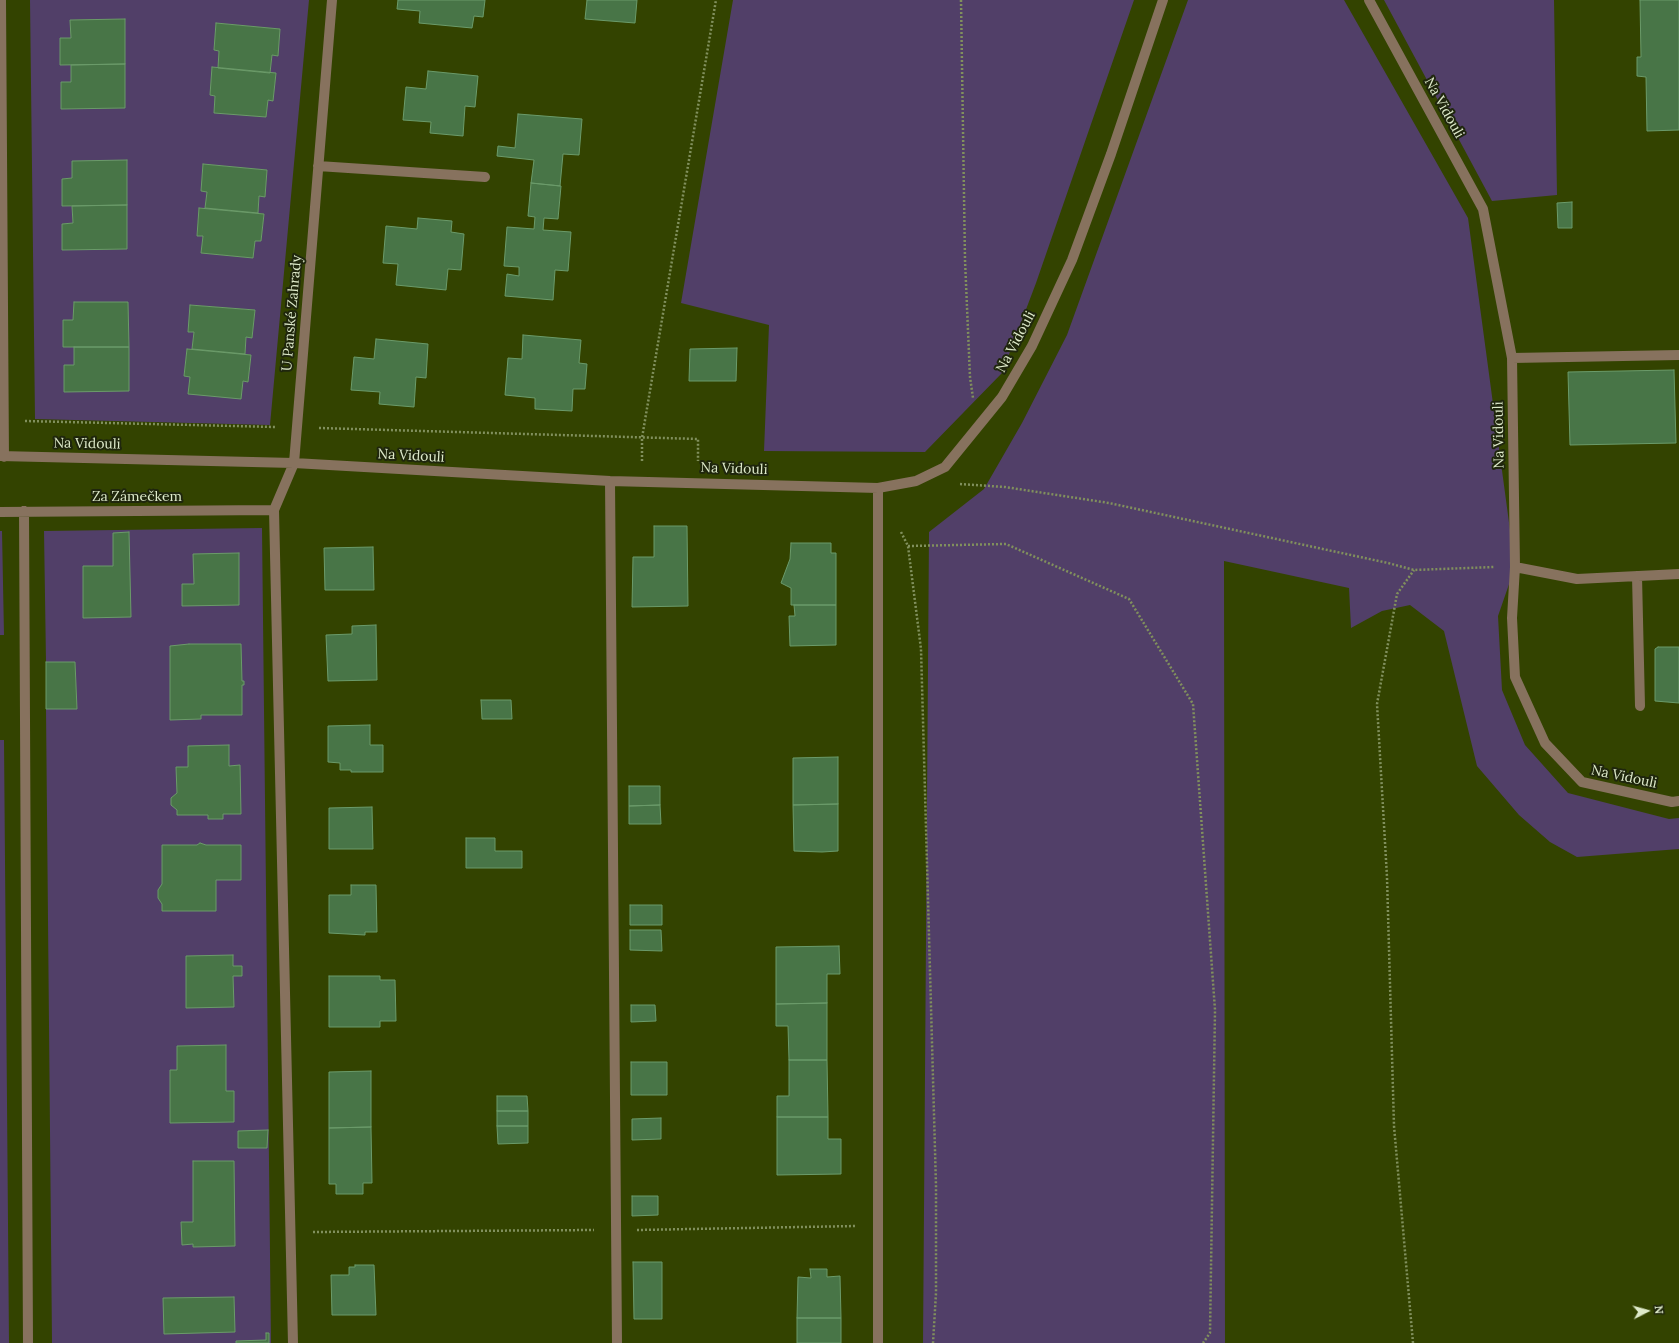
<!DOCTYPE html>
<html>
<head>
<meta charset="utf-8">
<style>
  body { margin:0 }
  #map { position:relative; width:1679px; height:1343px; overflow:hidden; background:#334300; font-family:Lora,serif }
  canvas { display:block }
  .north { position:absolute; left:1627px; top:1291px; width:40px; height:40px; -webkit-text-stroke:3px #1f260d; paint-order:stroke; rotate:84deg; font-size:11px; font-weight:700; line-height:16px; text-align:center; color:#deeaca }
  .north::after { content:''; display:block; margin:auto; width:14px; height:18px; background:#deeaca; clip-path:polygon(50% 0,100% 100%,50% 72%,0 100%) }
</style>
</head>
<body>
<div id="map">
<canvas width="1679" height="1343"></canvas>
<div class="north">N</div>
</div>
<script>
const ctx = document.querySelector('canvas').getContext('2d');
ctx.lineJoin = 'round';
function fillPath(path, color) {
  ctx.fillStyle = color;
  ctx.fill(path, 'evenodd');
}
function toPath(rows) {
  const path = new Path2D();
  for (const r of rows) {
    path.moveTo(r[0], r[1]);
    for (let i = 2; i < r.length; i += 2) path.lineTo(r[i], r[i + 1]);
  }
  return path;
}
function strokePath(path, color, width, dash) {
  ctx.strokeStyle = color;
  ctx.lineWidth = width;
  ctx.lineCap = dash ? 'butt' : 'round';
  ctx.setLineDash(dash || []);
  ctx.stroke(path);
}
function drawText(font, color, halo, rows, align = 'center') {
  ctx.font = font + ' Lora,serif';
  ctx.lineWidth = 4;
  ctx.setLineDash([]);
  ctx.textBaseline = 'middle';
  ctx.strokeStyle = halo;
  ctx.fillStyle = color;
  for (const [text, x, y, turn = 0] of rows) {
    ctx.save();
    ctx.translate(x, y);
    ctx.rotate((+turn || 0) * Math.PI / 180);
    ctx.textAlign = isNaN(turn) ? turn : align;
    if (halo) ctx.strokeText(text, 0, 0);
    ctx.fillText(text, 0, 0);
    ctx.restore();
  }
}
const green = toPath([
  [30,0,309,0,270,425,35,419],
  [125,19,125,108,61,109,61,82,71,82,71,65,60,38,71,38,70,20],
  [216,23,280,29,278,56,272,55,270,73,276,73,273,100,268,100,266,117,214,112,215,96,210,94,212,68,218,68,219,51,214,50],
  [126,161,127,249,62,250,62,224,73,223,72,206,62,206,62,179,72,178],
  [203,164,267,170,265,197,259,196,258,213,264,214,261,241,255,241,253,258,201,253,203,236,197,235,199,208,205,208,207,192,201,191],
  [74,302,128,302,129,391,64,391,64,365,74,365,74,347,63,347,63,321,73,320],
  [191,305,255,310,252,337,246,337,245,354,251,355,248,382,243,381,188,394,190,377,184,376,187,349,192,349,194,332,188,332],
  [733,0,1134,0,1036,283,1002,373,925,452,764,451,769,325,681,303],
  [1188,0,1344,0,1468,218,1515,567,1498,616,1502,690,1525,745,1568,793,1669,819,1679,818,1679,849,1577,857,1550,842,1519,815,1477,766,1444,631,1410,605,1382,611,1351,628,1349,588,1224,561,1225,1343,923,1343,929,532,984,489,1022,423,1067,335],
  [1384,0,1554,0,1557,195,1492,201],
  [262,528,271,1343,52,1343,46,709,77,708,75,662,46,662,44,531],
  [0,531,2,531,4,635,0,635],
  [0,740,4,740,9,1343,0,1343]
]);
const building = toPath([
  [398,0,485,0,483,17,474,16,472,28,419,23,420,11,397,9,398,0],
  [587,0,637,0,635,23,585,19,587,0],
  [1640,0,1679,0,1679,130,1647,131,1646,77,1637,76,1637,57,1641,57,1640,0],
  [125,19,125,64,60,65,60,38,71,38,70,20,125,19],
  [216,23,280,29,278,56,272,55,270,73,218,68,219,51,214,50,216,23],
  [125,64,125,108,61,109,61,82,71,82,71,65,125,64],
  [212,67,276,73,273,101,268,100,266,117,214,113,215,96,210,95,212,67],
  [428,71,478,76,475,107,465,106,463,136,430,133,431,122,403,120,406,87,426,89,428,71],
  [518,114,582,119,579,155,563,154,560,186,531,183,534,160,497,156,498,146,515,148,518,114],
  [127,160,127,205,62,206,62,179,72,178,72,161,127,160],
  [203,164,267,170,265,197,259,196,258,213,205,208,207,192,201,191,203,164],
  [531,183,561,186,558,219,544,218,543,230,571,232,568,271,555,270,553,300,505,296,507,274,519,276,519,267,504,266,507,227,534,229,535,217,528,216,531,183],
  [1572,202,1572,228,1558,228,1557,203,1572,202],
  [127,205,127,249,62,250,62,224,73,223,72,206,127,205],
  [199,208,264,214,261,241,255,241,253,258,201,253,203,236,197,236,199,208],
  [418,218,452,221,451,232,464,234,461,270,448,269,446,290,396,285,398,264,383,263,386,226,417,229,418,218],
  [74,302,128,302,129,347,63,347,63,320,73,320,74,302],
  [190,305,255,310,252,338,246,337,245,354,192,349,194,332,188,332,190,305],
  [523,335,581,340,579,363,587,364,585,389,573,389,572,411,535,409,535,398,505,395,508,358,522,359,523,335],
  [376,339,428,344,426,378,416,377,414,407,379,404,380,392,351,390,354,357,374,359,376,339],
  [74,347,129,347,129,391,64,392,64,365,74,365,74,347],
  [737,348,736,381,689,381,690,349,737,348],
  [187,349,251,355,248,382,243,381,241,399,188,394,190,377,184,376,187,349],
  [1674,370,1676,443,1570,445,1568,372,1674,370],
  [654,526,687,526,688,606,632,607,633,557,654,557,654,526],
  [129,532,131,617,83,618,83,566,113,566,113,533,129,532],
  [791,543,831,543,831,553,836,553,836,605,791,605,791,588,781,583,790,559,791,543],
  [373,547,374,590,325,590,324,548,373,547],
  [239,553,239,605,182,606,182,584,194,584,193,554,239,553],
  [794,605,836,605,836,645,790,646,789,616,795,616,794,605],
  [376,625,377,680,328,681,326,635,352,634,352,626,376,625],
  [189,644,241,644,242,681,244,681,244,685,242,685,242,715,201,715,201,719,170,720,170,646,189,644],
  [1658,647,1679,647,1679,703,1655,701,1655,649,1658,647],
  [46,662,75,662,77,709,46,709,46,662],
  [481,700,511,700,512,719,482,719,481,700],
  [370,725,370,745,383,745,383,772,351,772,351,770,340,770,340,763,328,762,328,726,370,725],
  [229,745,229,766,240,765,241,814,223,814,223,819,208,819,208,815,177,815,177,810,171,805,171,798,177,793,176,767,188,767,188,746,229,745],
  [838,757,838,804,793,805,793,758,838,757],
  [629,786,660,786,660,805,629,806,629,786],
  [838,804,838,851,822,852,794,851,793,805,838,804],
  [660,805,661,824,629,824,629,806,660,805],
  [372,807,373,849,329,849,329,808,372,807],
  [466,838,495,838,495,851,522,851,522,868,466,868,466,838],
  [200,843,206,845,241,845,241,880,216,880,216,911,162,911,162,904,158,898,158,890,162,884,162,845,197,845,200,843],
  [351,885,376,885,377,932,365,932,365,935,329,933,329,895,351,895,351,885],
  [630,905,662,905,662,925,630,925,630,905],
  [630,930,661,930,662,951,630,950,630,930],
  [839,946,840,974,827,974,827,1003,776,1004,776,947,839,946],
  [233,955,233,966,242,966,242,976,233,976,234,1007,186,1008,186,956,233,955],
  [329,976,380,976,380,980,395,980,396,1021,380,1021,380,1027,329,1027,329,976],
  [827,1003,827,1060,789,1060,788,1026,776,1026,776,1004,827,1003],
  [631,1005,655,1005,656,1021,631,1022,631,1005],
  [226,1045,226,1091,234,1091,234,1122,170,1123,170,1070,177,1070,177,1046,226,1045],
  [789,1060,827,1060,828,1117,777,1117,777,1096,789,1096,789,1060],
  [631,1062,667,1062,667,1095,631,1095,631,1062],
  [371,1071,371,1127,329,1128,329,1072,371,1071],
  [497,1096,527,1096,528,1111,497,1111,497,1096],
  [497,1111,528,1111,528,1126,497,1126,497,1111],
  [777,1117,828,1117,828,1139,841,1139,841,1174,777,1175,777,1117],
  [661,1118,661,1139,632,1140,632,1119,661,1118],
  [497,1126,528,1126,528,1143,498,1144,497,1126],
  [371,1127,372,1183,363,1183,363,1194,336,1194,336,1184,329,1184,329,1128,371,1127],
  [268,1130,267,1148,238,1148,238,1131,268,1130],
  [193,1161,234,1161,235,1246,193,1247,193,1244,182,1245,181,1222,193,1222,193,1161],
  [632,1196,658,1196,658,1215,632,1216,632,1196],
  [633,1262,662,1262,662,1319,634,1319,633,1262],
  [355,1265,374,1265,376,1315,332,1315,331,1275,349,1275,349,1267,355,1267,355,1265],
  [810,1269,827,1269,827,1277,840,1276,841,1318,797,1318,798,1277,811,1278,810,1269],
  [234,1297,235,1332,164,1334,163,1298,234,1297],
  [797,1318,841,1318,841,1343,797,1343,797,1318],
  [266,1333,269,1333,269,1343,236,1343,236,1341,266,1340,266,1333]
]);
const path = toPath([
  [961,0,965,260,970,377,973,398],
  [25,421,276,427],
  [319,428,698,439,698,461],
  [642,461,642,438,716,0],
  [960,484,1005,487,1109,503,1388,563,1414,570,1494,567],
  [901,532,908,546,921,649,936,1186,936,1293,933,1343],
  [908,546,1006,544,1129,599,1193,704,1215,1010,1210,1333,1203,1343],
  [637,1230,856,1226],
  [313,1232,594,1230],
  [1413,1343,1394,1126,1387,877,1377,704,1397,594,1414,570]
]);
const minor = toPath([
  [1,0,4,457],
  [1369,0,1483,209,1512,358,1515,567,1512,618,1515,677,1545,743,1582,782,1672,802,1679,801],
  [318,166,485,177],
  [1512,358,1679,355],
  [0,456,294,463,610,481,878,488,916,481,945,467,1002,397,1032,346,1072,260,1111,154,1163,0],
  [610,481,617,1343],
  [878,488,878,1343],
  [24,511,28,1343],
  [0,512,274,510],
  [1515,567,1577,579,1679,574],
  [1637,576,1640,706],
  [293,1343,274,510,294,463,332,0]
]);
const streetNames = [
  ["Na Vidouli",1444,108,61],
  ["U Panské Zahrady",292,313,-85],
  ["Na Vidouli",1016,342,-62],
  ["Na Vidouli",1499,435,-91],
  ["Na Vidouli",87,444,1],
  ["Na Vidouli",411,456,3],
  ["Na Vidouli",734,469,2],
  ["Za Zámečkem",137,497],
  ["Na Vidouli",1624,777,12]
];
fillPath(green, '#513f68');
fillPath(building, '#487547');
strokePath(building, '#6b9b6a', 1);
strokePath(path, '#81905d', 2.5, [2, 2]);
strokePath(minor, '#87725e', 10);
drawText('14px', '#deeaca', '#1f260d', streetNames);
</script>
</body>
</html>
